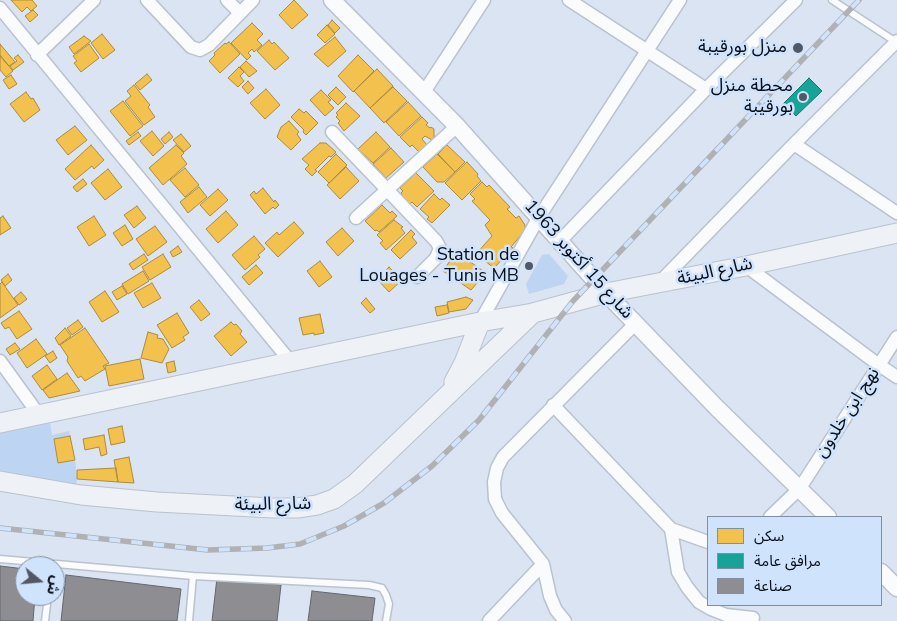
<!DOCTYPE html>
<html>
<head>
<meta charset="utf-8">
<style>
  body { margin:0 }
  #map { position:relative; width:897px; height:621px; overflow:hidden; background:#dae4f2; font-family:"Nunito Sans","Noto Sans Arabic",sans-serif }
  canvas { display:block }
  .legend { position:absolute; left:707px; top:516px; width:175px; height:90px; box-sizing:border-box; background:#cfe3fd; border:1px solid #7f8ea1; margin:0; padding:6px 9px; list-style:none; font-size:15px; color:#080e17 }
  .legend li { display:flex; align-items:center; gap:10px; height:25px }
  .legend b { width:25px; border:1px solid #7f8ea1 }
  .north { position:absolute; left:15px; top:556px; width:50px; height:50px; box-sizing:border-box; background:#cfe3fd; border:1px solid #7f8ea1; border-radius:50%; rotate:107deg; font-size:14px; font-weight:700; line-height:20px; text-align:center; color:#080e17 }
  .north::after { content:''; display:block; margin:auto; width:18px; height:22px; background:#525964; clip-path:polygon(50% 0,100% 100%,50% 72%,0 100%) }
</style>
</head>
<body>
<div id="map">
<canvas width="897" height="621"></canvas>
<ul class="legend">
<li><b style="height:14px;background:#f2c14e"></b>سكن</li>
<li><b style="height:14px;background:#17a398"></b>مرافق عامة</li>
<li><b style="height:14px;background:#8d8d92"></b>صناعة</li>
</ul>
<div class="north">ش</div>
</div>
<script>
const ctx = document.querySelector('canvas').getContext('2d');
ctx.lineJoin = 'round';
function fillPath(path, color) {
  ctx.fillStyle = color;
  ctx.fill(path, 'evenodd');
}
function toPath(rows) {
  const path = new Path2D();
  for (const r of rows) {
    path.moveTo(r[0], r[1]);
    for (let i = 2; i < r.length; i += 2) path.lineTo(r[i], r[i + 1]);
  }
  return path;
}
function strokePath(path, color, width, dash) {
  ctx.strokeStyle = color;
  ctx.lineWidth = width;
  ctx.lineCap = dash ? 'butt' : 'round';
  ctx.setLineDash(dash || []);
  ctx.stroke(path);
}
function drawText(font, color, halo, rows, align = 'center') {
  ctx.font = font + ' "Nunito Sans","Noto Sans Arabic",sans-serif';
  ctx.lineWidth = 5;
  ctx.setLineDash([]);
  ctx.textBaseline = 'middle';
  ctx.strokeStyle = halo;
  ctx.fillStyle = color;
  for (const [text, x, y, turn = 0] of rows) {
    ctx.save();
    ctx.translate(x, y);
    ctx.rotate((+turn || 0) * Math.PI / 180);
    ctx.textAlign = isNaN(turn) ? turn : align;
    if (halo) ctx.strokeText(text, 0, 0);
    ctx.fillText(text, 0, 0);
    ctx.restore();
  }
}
const green = toPath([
  [549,254,568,276,564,284,529,294,526,284,542,255],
  [50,423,52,435,69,431,70,436,54,440,58,462,75,460,77,479,76,486,0,473,0,433]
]);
const homes = toPath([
  [11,0,32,0,37,6,31,11,27,7,22,12,11,0],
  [294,0,308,15,292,29,279,15,294,0],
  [33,10,38,15,30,22,25,16,33,10],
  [332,20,340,28,335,33,328,25,332,20],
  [252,23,263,34,257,40,262,45,254,52,252,49,248,53,251,56,247,60,231,43,252,23],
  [327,25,335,34,325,43,317,35,327,25],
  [102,34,115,50,103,59,91,43,102,34],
  [84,36,91,41,74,54,69,47,84,36],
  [335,37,346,51,328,67,314,54,335,37],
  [269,40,272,44,274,42,289,58,275,70,257,51,269,40],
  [229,42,240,54,220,73,209,61,215,55,214,53,225,43,226,44,229,42],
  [0,44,15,62,9,66,0,55,0,44],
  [89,44,99,58,81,72,74,63,77,61,73,56,89,44],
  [18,55,24,62,13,70,10,66,17,61,14,58,18,55],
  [358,55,374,71,353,92,338,76,358,55],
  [0,56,13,71,6,77,0,70,0,56],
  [246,61,257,71,249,77,240,67,246,61],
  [239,67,244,72,240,76,244,81,238,87,228,78,239,67],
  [377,69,393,86,370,108,354,91,377,69],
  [147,74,152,80,140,90,135,84,147,74],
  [11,75,17,84,9,89,3,80,11,75],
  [248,81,254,88,248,94,242,87,248,81],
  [134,85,150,105,148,107,155,117,144,125,125,101,131,96,127,91,134,85],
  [336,87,346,97,338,105,328,95,336,87],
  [393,87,407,101,384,123,370,108,393,87],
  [266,89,280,105,265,119,250,103,266,89],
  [321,90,331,100,328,102,334,108,325,116,310,100,321,90],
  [26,92,31,99,33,98,40,110,24,122,10,104,26,92],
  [123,101,143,126,130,136,110,111,123,101],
  [408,102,421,116,399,136,386,122,408,102],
  [346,103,360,116,344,131,338,123,340,121,336,117,338,115,336,113,346,103],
  [299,109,304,113,306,111,318,123,306,135,303,132,304,130,291,117,299,109],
  [422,117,428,123,426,125,430,128,431,127,434,129,434,138,432,140,425,136,422,139,427,145,419,152,412,145,410,147,400,137,422,117],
  [289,121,299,132,297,134,301,140,291,150,277,137,281,127,289,121],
  [75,126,87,140,68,155,56,140,75,126],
  [152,131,164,146,153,156,140,141,152,131],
  [138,132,141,136,129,145,126,141,138,132],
  [169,132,173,137,165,144,161,139,169,132],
  [376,132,390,147,373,163,358,149,376,132],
  [181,134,191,146,184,152,173,140,181,134],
  [320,143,326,143,336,152,331,157,329,156,315,170,317,171,312,176,305,169,309,165,302,159,320,143],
  [91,145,104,160,94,169,92,166,75,180,65,169,91,145],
  [176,145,184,153,181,156,187,164,163,185,149,168,176,145],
  [447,145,465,162,455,172,438,154,447,145],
  [391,148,404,162,386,178,373,164,391,148],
  [336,154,347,165,329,183,318,172,336,154],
  [437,154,455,172,444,182,437,182,423,167,437,154],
  [467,162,478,174,477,176,481,181,462,200,445,183,467,162],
  [346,167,359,181,340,199,327,185,346,167],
  [185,168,199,185,185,197,170,180,185,168],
  [108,169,122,187,105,200,91,183,108,169],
  [416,173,434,191,417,207,412,202,410,204,403,197,401,193,403,191,400,188,416,173],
  [83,179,87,184,77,192,73,187,83,179],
  [482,182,487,187,489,185,510,207,507,209,516,218,519,216,525,225,525,230,511,247,513,248,494,268,476,254,492,236,485,225,490,220,472,201,475,199,470,194,482,182],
  [199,187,207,197,188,213,180,202,199,187],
  [263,188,274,202,275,200,279,205,275,209,273,207,265,214,250,195,254,191,256,194,263,188],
  [218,189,228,200,210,216,200,205,218,189],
  [434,194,440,200,442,198,450,205,432,223,427,219,429,217,420,209,434,194],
  [382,205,390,213,392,211,397,216,379,232,377,230,375,231,365,221,382,205],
  [137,206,146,218,134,228,124,215,137,206],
  [226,211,238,225,218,243,206,229,226,211],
  [3,216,11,228,0,235,0,218,3,216],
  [94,216,106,235,89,246,77,227,94,216],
  [394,220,403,227,401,228,405,233,386,250,380,243,383,241,377,235,394,220],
  [294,222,304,233,278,257,265,243,277,232,279,235,294,222],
  [125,225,133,239,122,246,113,233,125,225],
  [155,226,167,242,148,256,136,239,155,226],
  [342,228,354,241,338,256,326,242,342,228],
  [411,230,415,234,412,237,417,243,400,259,391,250,411,230],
  [254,236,265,249,258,255,260,257,245,270,232,255,254,236],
  [178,246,182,252,173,257,170,252,178,246],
  [456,252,486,273,471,290,443,271,456,252],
  [144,254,148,260,133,270,129,264,144,254],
  [163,254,171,267,150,280,142,267,163,254],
  [320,261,332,277,319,287,307,271,320,261],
  [256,265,263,273,249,285,242,277,256,265],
  [389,267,402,280,389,292,377,279,389,267],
  [143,271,149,281,128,294,122,284,143,271],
  [8,274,12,280,5,286,1,280,8,274],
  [2,282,18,305,0,318,0,284,2,282],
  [152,283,161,298,143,308,134,293,152,283],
  [122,286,127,294,117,300,112,292,122,286],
  [105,291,119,312,102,322,89,302,105,291],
  [21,292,27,299,19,305,14,298,21,292],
  [466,297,473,300,466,309,449,312,447,302,466,297],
  [366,298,375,309,370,313,361,303,366,298],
  [199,300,210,314,201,321,190,307,199,300],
  [447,305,449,313,437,316,435,307,447,305],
  [19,311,32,329,17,339,9,327,5,329,1,323,19,311],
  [177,313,189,333,183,337,185,340,172,348,157,325,177,313],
  [320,314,324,333,314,335,314,333,303,335,299,318,320,314],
  [78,320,83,327,72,335,67,328,78,320],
  [231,322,234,325,236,324,242,331,240,334,247,342,231,356,214,336,231,322],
  [65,328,71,336,59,345,55,338,65,328],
  [85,328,109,363,103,366,105,369,85,381,81,376,78,378,67,361,68,357,60,345,85,328],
  [148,332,158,335,157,338,163,339,169,349,162,363,141,358,148,332],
  [36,339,47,354,27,368,17,353,36,339],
  [15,343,20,349,10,355,6,349,15,343],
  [53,351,57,358,50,363,45,356,53,351],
  [140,359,144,379,109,386,105,366,140,359],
  [174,361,176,371,168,373,166,363,174,361],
  [47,365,57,379,42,390,32,376,47,365],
  [67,373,80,391,49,398,43,390,67,373],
  [122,426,125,442,111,445,108,429,122,426],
  [104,435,107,454,101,456,99,447,85,450,83,439,104,435],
  [70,436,75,460,58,463,54,439,70,436],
  [129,457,134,483,118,482,114,460,129,457],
  [116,468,118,482,77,479,77,470,116,468]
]);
const public = toPath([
  [809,78,822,91,796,116,783,104,809,78]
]);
const industry = toPath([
  [0,566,25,569,25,596,35,596,33,621,0,621,0,566],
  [66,575,181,589,177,621,61,621,66,575],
  [217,578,281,585,277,621,212,621,217,578],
  [312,591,375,598,372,621,308,621,312,591]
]);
const service = toPath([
  [832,0,896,42],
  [0,559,193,576,369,585,382,588,386,595,389,604,386,621],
  [45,621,48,596],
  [189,621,193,576]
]);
const minor = toPath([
  [147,0,191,47,200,50,209,45,253,0],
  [227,0,240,13],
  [569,0,706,89],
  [0,8,290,361],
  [37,55,94,0],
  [424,92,484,0],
  [332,132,436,241,440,248,436,258,417,277],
  [794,144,897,213],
  [356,218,457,126],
  [560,241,706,89,796,0],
  [746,266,879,365,897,377],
  [658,284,794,144,897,41],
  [480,322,539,217,680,0],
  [0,361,39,415],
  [553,405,671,529,708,542],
  [770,517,800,488,897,337],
  [671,529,678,572,687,587,699,602,711,609,726,615,753,618],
  [489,621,543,564],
  [565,621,556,610,550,596,543,564,502,513,495,499,494,482,497,468,503,457,636,323]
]);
const tertiary = toPath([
  [332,0,457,126,606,293,717,408,828,517],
  [881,572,897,588]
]);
const secondary = toPath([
  [454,382,464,363,480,322],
  [0,423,480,322,533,313,606,293,746,266,897,233],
  [0,481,81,495,157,502,273,508,297,508,317,505,334,499,355,484,533,313]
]);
const rail = toPath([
  [0,528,208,550,267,548,300,544,344,526,384,503,432,466,479,420,573,301,859,0]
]);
const markers = [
  [798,48,6,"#525964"],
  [803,97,5,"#525964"],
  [529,266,5,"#525964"]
];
const poiNames = [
  ["منزل بورقيبة",787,48],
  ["محطة منزل",793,87],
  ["بورقيبة",793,108],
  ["Station de",519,256],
  ["Louages - Tunis MB",519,277]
];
const streetNames = [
  ["شارع 15 أكتوبر 1963",578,260,48],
  ["شارع البيئة",715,272,-12],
  ["نهج ابن خلدون",848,413,-57],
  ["شارع البيئة",273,505,-1]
];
fillPath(green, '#bdd5f2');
fillPath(homes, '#f2c14e');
strokePath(homes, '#ac8b3e', 1);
fillPath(public, '#17a398');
strokePath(public, '#127671', 1);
fillPath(industry, '#8d8d92');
strokePath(industry, '#65676d', 1);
strokePath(service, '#bac2ce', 9);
strokePath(minor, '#bac2ce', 15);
strokePath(tertiary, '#bac2ce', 19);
strokePath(secondary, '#bac2ce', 21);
strokePath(service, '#f9fbfd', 6);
strokePath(minor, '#f9fbfd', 12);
strokePath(tertiary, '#f9fbfd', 16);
strokePath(secondary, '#eef1f5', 19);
strokePath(rail, '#afb1b5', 5.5);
strokePath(rail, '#cfe3fd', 4, [11]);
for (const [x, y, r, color] of markers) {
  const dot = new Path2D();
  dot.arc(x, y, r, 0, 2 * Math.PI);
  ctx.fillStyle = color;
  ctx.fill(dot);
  strokePath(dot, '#cfe3fd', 2);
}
drawText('18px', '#080e17', '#cfe3fd', poiNames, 'right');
drawText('18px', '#080e17', '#cfe3fd', streetNames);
</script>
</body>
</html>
